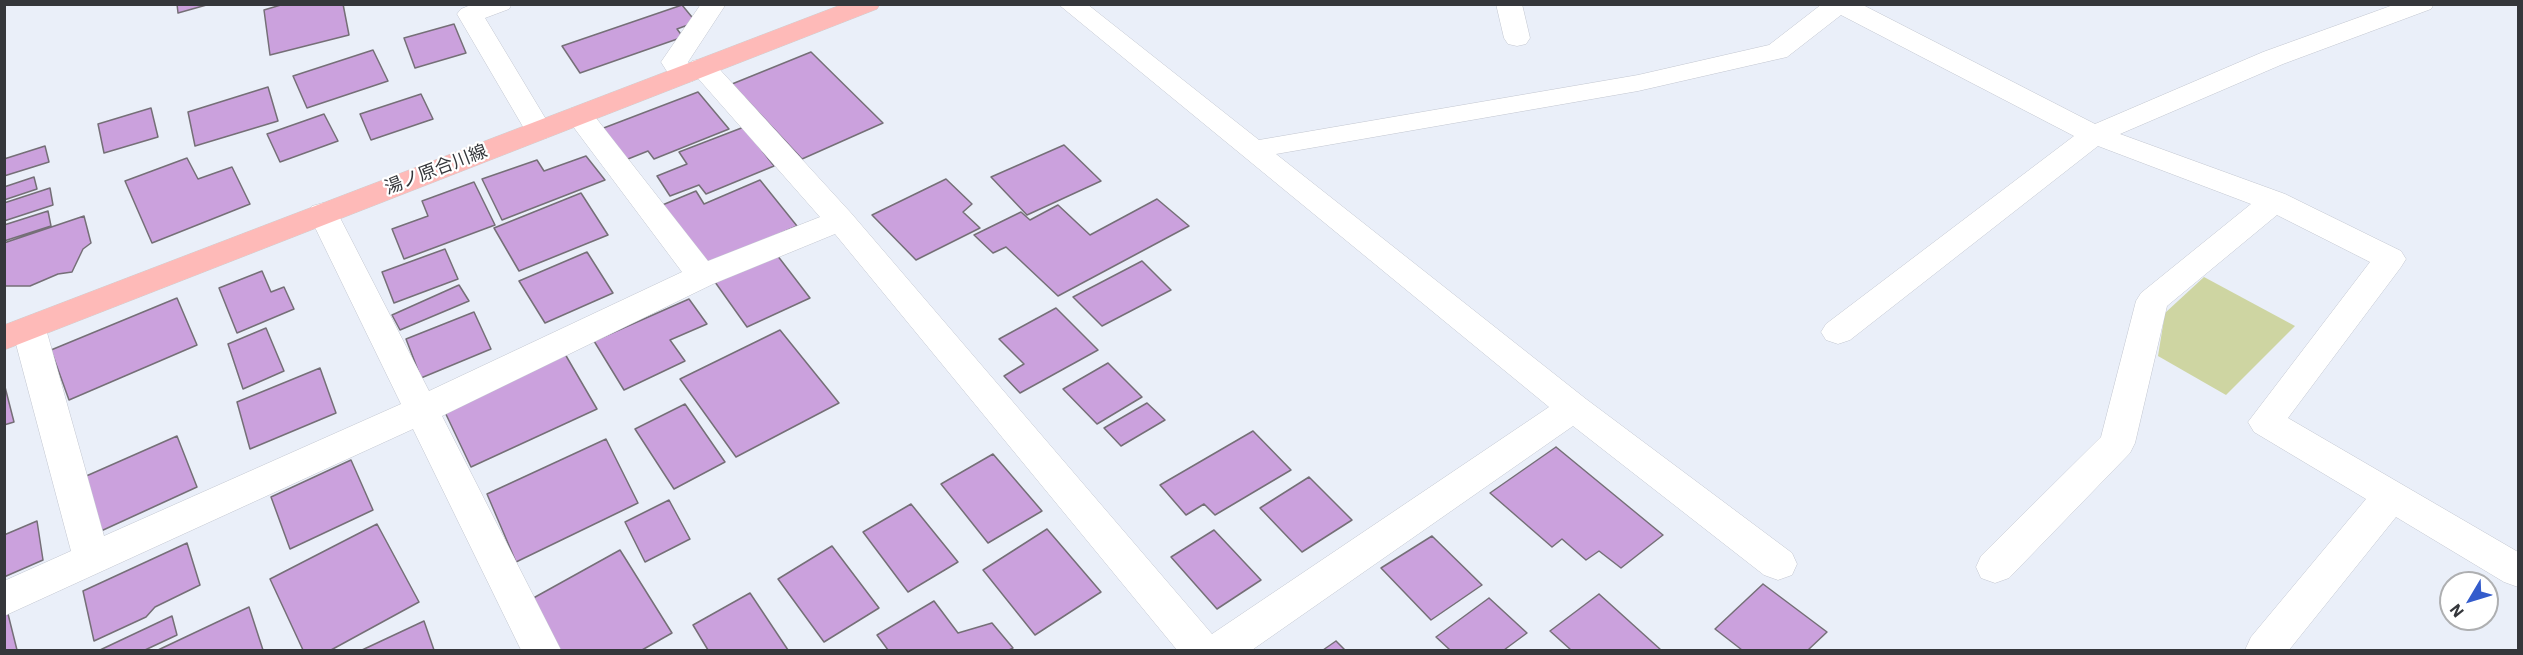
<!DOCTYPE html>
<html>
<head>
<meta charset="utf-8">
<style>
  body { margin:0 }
  #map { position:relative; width:2523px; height:655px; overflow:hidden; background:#eaeff9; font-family:"IBM Plex Sans",sans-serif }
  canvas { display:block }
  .frame { position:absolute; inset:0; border:6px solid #35373b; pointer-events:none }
  .north { position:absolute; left:2439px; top:571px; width:60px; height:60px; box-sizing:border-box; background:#fff; border:2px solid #aeafb1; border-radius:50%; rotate:232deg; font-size:16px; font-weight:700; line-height:24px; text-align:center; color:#35373b }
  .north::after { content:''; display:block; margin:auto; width:21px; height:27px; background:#345ccc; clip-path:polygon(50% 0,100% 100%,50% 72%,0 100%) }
</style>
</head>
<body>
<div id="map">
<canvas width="2523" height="655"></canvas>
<div class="frame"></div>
<div class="north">N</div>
</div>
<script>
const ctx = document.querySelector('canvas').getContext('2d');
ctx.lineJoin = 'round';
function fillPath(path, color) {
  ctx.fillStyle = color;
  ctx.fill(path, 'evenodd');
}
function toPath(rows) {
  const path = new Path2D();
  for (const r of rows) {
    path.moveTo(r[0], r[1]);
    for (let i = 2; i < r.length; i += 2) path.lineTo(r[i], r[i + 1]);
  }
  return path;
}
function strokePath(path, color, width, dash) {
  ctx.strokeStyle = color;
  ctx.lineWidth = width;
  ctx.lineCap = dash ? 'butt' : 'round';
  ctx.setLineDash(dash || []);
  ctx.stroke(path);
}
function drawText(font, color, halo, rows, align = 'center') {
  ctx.font = font + ' "IBM Plex Sans","Noto Sans JP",sans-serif';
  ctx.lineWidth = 4.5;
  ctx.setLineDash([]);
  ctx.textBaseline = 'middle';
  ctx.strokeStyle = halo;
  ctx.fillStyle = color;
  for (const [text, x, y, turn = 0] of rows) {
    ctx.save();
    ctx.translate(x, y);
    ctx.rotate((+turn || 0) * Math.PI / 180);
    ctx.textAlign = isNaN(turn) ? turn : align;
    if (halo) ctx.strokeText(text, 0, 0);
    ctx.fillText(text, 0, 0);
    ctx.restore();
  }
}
const green = toPath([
  [2204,277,2295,326,2226,395,2158,356,2165,313]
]);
const building = toPath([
  [177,4,210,4,178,13,177,4],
  [284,4,343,4,349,35,270,55,264,10,284,4],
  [682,5,696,22,677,29,683,37,580,73,562,46,682,5],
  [454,24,466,53,415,68,404,38,454,24],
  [373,50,388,81,307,108,293,76,373,50],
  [811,52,883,123,802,159,732,84,811,52],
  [268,87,278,121,195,146,188,112,268,87],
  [698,92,729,129,654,159,648,151,623,161,601,129,698,92],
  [421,94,433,119,371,140,360,114,421,94],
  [151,108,158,137,104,153,98,124,151,108],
  [324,114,338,141,280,162,267,134,324,114],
  [744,127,774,166,706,194,699,185,670,196,657,176,687,164,679,152,744,127],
  [1064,145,1101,181,1027,215,991,177,1064,145],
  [45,146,49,162,4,176,4,159,45,146],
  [586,156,605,180,502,220,482,179,537,160,544,171,586,156],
  [187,158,198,179,232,167,250,204,152,243,125,181,187,158],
  [34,177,37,189,4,200,4,187,34,177],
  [946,179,972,204,963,212,980,228,916,260,872,215,946,179],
  [760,180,797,226,704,267,660,206,696,191,704,204,760,180],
  [474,182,495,225,404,259,392,229,428,216,422,201,474,182],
  [50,188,53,205,4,221,4,203,50,188],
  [581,193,608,235,519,271,494,228,581,193],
  [1157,199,1189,226,1058,296,1006,247,993,253,974,235,1021,212,1030,220,1058,205,1090,235,1157,199],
  [48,211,51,226,4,241,4,225,48,211],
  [84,216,91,243,83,249,72,272,58,274,30,286,4,286,4,243,84,216],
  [445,249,458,279,394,303,382,272,445,249],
  [587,252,613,293,545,323,519,281,587,252],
  [777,255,810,298,747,327,715,282,777,255],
  [1142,261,1171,290,1102,326,1073,297,1142,261],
  [262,271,271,292,284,287,294,309,237,333,219,288,262,271],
  [459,285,469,301,400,330,392,315,459,285],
  [177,298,197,345,69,400,51,350,177,298],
  [689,299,707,324,670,340,685,361,624,390,594,341,689,299],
  [1056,308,1098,350,1020,393,1004,376,1024,364,999,339,1056,308],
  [474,312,491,349,421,378,406,339,474,312],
  [266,328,284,371,243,389,228,344,266,328],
  [780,330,839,403,736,457,680,379,780,330],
  [565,354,597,409,471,467,443,408,565,354],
  [1108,363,1142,397,1097,424,1063,389,1108,363],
  [320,368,336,413,250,449,237,402,320,368],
  [4,383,14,422,4,425,4,383],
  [1147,403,1165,420,1121,446,1104,428,1147,403],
  [685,404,725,462,674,489,635,429,685,404],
  [1253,431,1291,470,1215,515,1204,504,1186,515,1160,485,1253,431],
  [177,436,197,487,101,531,84,477,177,436],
  [606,439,638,503,516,562,487,494,606,439],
  [1556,447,1663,535,1621,568,1599,551,1586,560,1562,539,1552,547,1490,493,1556,447],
  [993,454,1042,511,988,543,941,484,993,454],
  [351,460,373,510,290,549,271,497,351,460],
  [1309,477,1352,520,1302,552,1260,508,1309,477],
  [669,500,690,539,645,562,625,522,669,500],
  [911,504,958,562,908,592,863,532,911,504],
  [37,521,43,560,4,577,4,535,37,521],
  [377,524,419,602,331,650,303,650,270,579,377,524],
  [1047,529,1101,592,1035,635,983,570,1047,529],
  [1214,530,1261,580,1217,609,1171,557,1214,530],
  [1432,536,1482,585,1431,620,1381,568,1432,536],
  [187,543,200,585,155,607,146,617,94,641,83,591,187,543],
  [832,546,879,608,824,642,778,579,832,546],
  [620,550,672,633,642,650,556,650,528,601,620,550],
  [1763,584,1827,632,1808,650,1742,650,1715,629,1763,584],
  [750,593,788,650,708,650,693,625,750,593],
  [1599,594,1661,650,1571,650,1550,631,1599,594],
  [1489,598,1527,633,1504,650,1450,650,1436,637,1489,598],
  [934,601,958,633,992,623,1013,648,1009,650,888,650,877,635,934,601],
  [249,607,263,650,158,650,249,607],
  [7,610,17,650,4,650,4,611,7,610],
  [172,616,177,635,145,650,100,650,172,616],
  [424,621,434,650,362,650,424,621],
  [1336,641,1345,650,1323,650,1336,641]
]);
const minor = toPath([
  [473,4,512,4,509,9,485,18,553,131,549,137,539,140,529,137,457,14,461,9,473,4],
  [701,4,726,4,688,62,690,65,692,61,702,59,712,61,851,213,1212,634,1549,407,1058,4,1087,4,1259,140,1638,75,1769,45,1822,4,1861,4,2095,124,2263,52,2396,4,2434,4,2431,9,2283,64,2120,134,2285,194,2401,251,2406,259,2401,267,2288,418,2518,552,2518,587,2504,582,2396,517,2289,650,2245,650,2251,637,2366,499,2254,432,2248,422,2370,262,2277,215,2167,306,2135,443,2130,453,2009,578,1995,583,1981,578,1976,567,1981,556,2101,437,2136,301,2141,293,2251,204,2098,146,1850,340,1838,344,1826,340,1821,332,1826,324,2074,136,1841,15,1787,57,1778,59,1638,91,1276,154,1586,399,1792,553,1797,564,1792,575,1778,580,1764,575,1573,426,1252,650,1177,650,835,234,713,284,442,416,561,650,521,650,413,429,4,616,4,581,71,551,12,329,17,321,29,317,41,321,46,329,104,536,401,404,308,213,312,206,323,203,334,206,429,391,682,272,569,121,565,115,569,109,579,106,589,109,708,261,820,217,696,76,693,81,683,83,673,81,661,62,701,4],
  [1496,4,1522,4,1530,38,1526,44,1517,46,1508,44,1504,38,1496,4]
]);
const major = toPath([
  [843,4,880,4,877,9,4,350,4,325,843,4]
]);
const streetNames = [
  ["湯ノ原合川線",436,170,-21]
];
fillPath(green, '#ced5a2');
fillPath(building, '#cba1dd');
strokePath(building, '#756f77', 1.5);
strokePath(minor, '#c2c6d0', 1);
strokePath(major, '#cfcfd0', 1);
fillPath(minor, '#fff');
fillPath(major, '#febab8');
drawText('18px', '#35373b', '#fff', streetNames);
</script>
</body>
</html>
